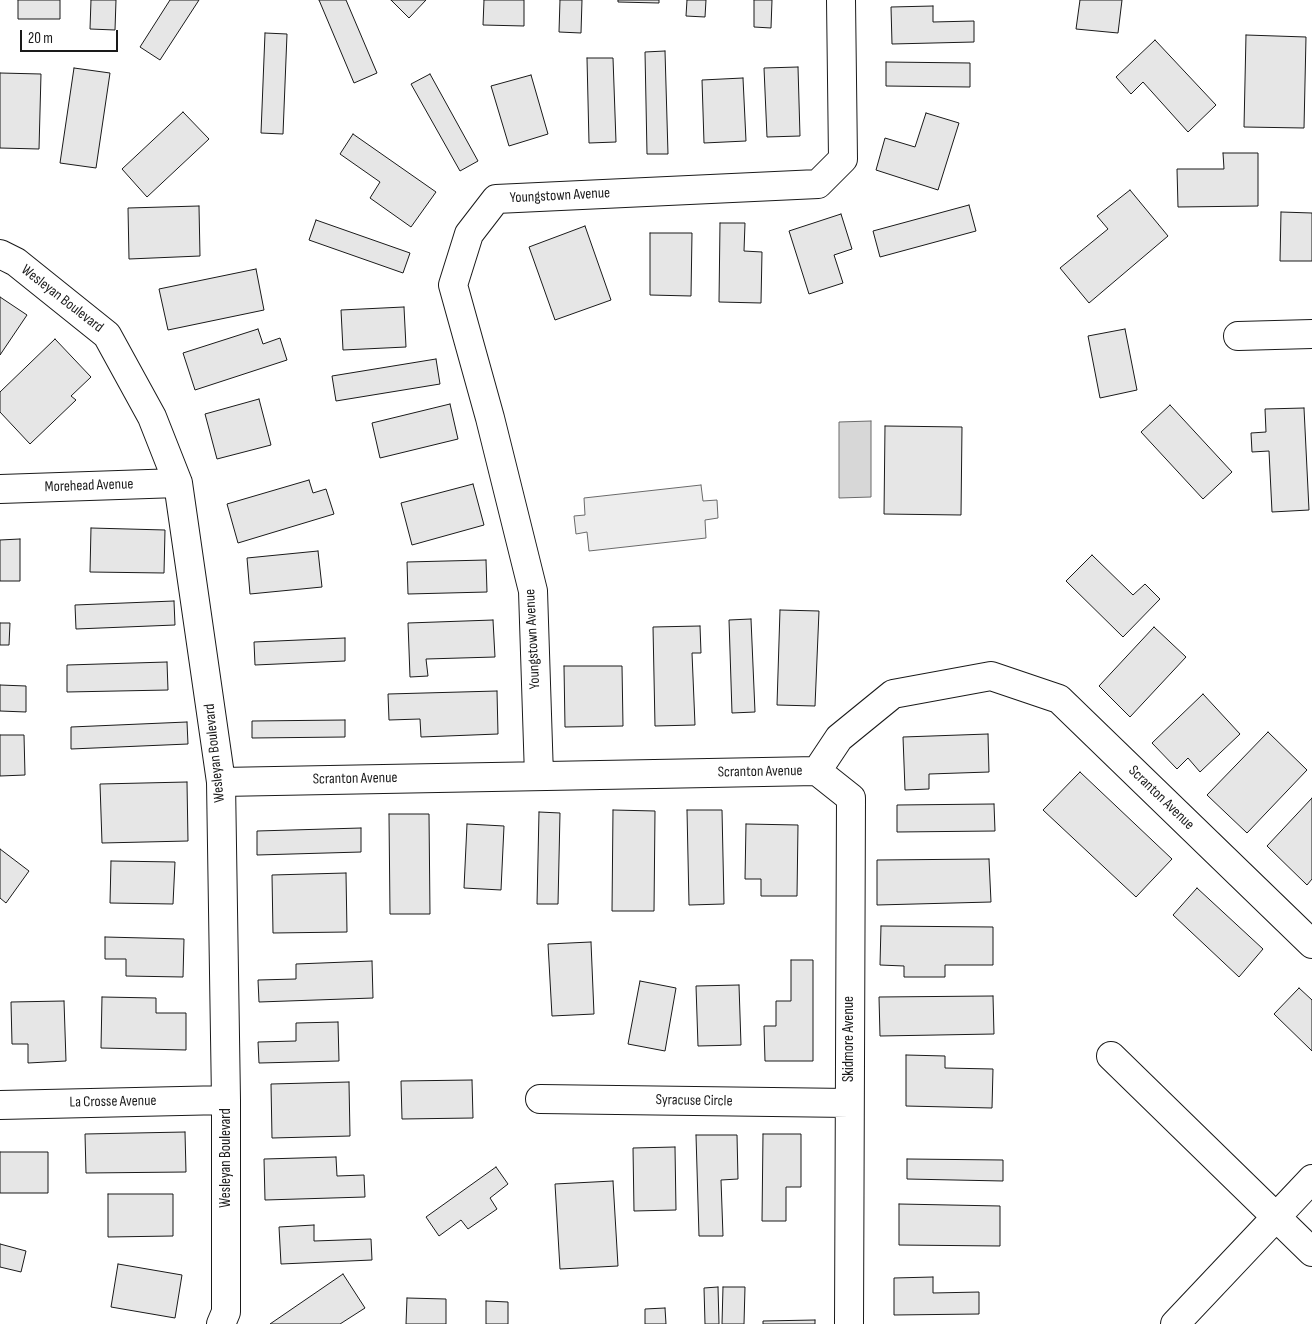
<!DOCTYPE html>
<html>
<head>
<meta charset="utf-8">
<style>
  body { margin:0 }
  #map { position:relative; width:1312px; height:1324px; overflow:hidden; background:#fff; font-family:"Sofia Sans Condensed",sans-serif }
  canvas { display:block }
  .scale { position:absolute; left:20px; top:30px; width:98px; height:22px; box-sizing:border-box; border:2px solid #1a1a1a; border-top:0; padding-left:6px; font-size:15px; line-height:18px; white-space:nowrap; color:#1a1a1a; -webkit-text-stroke:4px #fff; paint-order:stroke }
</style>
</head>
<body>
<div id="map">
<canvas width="1312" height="1324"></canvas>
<div class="scale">20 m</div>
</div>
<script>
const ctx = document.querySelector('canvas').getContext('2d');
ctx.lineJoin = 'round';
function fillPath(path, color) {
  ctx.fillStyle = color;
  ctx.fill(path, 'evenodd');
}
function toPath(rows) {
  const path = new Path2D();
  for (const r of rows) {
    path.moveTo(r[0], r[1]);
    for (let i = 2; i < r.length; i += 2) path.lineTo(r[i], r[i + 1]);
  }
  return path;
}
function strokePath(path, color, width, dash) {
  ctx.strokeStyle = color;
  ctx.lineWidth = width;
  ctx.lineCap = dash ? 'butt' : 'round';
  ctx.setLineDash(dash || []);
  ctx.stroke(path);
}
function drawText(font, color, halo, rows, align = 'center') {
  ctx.font = font + ' "Sofia Sans Condensed",sans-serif';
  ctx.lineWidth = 4;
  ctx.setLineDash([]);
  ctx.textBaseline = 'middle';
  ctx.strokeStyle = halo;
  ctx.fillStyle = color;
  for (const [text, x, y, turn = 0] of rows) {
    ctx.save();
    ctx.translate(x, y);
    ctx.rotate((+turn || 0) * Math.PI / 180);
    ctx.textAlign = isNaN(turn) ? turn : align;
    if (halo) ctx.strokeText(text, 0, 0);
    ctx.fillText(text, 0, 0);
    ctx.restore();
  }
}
const built = toPath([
  [701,485,703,501,717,500,718,518,705,520,706,538,589,551,587,532,576,534,574,516,585,515,584,498,701,485]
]);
const water = toPath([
  [871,421,871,497,839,498,839,422,871,421]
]);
const building = toPath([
  [18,0,60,0,60,19,18,19,18,0],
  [91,0,116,0,115,30,90,29,91,0],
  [170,0,199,0,160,60,140,47,170,0],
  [319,0,346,0,377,73,354,83,319,0],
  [391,0,426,0,409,18,391,0],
  [484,0,524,0,524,26,483,25,484,0],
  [560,0,582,0,581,33,559,32,560,0],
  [618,0,659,0,659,3,618,2,618,0],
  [687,0,706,0,705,17,686,16,687,0],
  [754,0,772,0,771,28,754,27,754,0],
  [1080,0,1122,0,1118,33,1076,29,1080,0],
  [933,6,933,22,974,21,974,42,892,44,891,7,933,6],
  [265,33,287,34,283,134,261,133,265,33],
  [1246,35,1306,37,1304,128,1244,127,1246,35],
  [1155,40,1216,105,1188,132,1143,82,1131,94,1116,77,1155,40],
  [665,51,668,154,647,154,645,52,665,51],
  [587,58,613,58,616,142,589,143,587,58],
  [886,62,970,63,970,87,886,86,886,62],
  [798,67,800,136,767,137,764,68,798,67],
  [74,68,110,73,96,168,60,163,74,68],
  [0,73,41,74,39,149,0,148,0,73],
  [430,74,478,161,460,171,411,84,430,74],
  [531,75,548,134,509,146,491,86,531,75],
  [743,78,746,141,704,143,702,80,743,78],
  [183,112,209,139,147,197,122,169,183,112],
  [926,113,959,123,938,190,876,170,885,138,915,147,926,113],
  [353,134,436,192,411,227,370,198,380,182,340,154,353,134],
  [1223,153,1258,153,1258,206,1178,207,1177,169,1224,169,1223,153],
  [1130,190,1168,236,1089,303,1060,268,1108,229,1097,216,1130,190],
  [969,205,976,231,880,257,873,231,969,205],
  [199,206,200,256,129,259,128,208,199,206],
  [1281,212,1312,213,1312,261,1280,261,1281,212],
  [841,214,852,249,834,255,843,283,809,294,789,231,841,214],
  [316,220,410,253,403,273,309,240,316,220],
  [720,223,745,223,744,251,762,252,761,303,719,302,720,223],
  [585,226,611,300,555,320,529,247,585,226],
  [650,233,692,233,691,296,650,295,650,233],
  [256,269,264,310,168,330,159,289,256,269],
  [0,297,27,315,0,355,0,297],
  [404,307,406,347,343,350,341,310,404,307],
  [258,329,263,344,280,338,287,360,195,390,183,353,258,329],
  [1125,329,1137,390,1100,398,1088,336,1125,329],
  [55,339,91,377,71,396,76,400,30,444,0,412,0,392,55,339],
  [436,359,440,384,336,401,332,376,436,359],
  [259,399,271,445,217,459,205,414,259,399],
  [450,404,458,439,380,458,372,423,450,404],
  [1170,405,1232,472,1203,499,1141,432,1170,405],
  [1304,408,1309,510,1272,512,1269,451,1252,452,1251,433,1266,432,1265,409,1304,408],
  [885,426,962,427,961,515,884,514,885,426],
  [309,480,313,493,326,489,334,514,238,543,227,504,309,480],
  [473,484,484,525,412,545,401,503,473,484],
  [91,528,165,530,164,573,90,572,91,528],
  [20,539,20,581,0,581,0,540,20,539],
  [318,551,322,587,250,594,247,558,318,551],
  [1092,555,1133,595,1145,584,1160,599,1123,637,1066,581,1092,555],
  [486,560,487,592,408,594,407,562,486,560],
  [174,601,175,625,76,629,75,605,174,601],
  [780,610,819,611,815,706,777,705,780,610],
  [751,619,755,712,732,713,729,620,751,619],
  [493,620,495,657,426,659,428,676,410,677,408,623,493,620],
  [0,623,10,623,9,645,0,645,0,623],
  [700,626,701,653,692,653,695,725,655,726,653,627,700,626],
  [1154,627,1186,657,1130,717,1099,686,1154,627],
  [345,638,345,661,255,665,254,642,345,638],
  [167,662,168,690,67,692,67,665,167,662],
  [564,666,622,666,623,726,565,727,564,666],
  [0,685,26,686,26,712,0,711,0,685],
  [497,691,498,734,421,737,420,719,389,720,388,694,497,691],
  [1203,694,1240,734,1200,772,1188,758,1177,769,1152,743,1203,694],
  [345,720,345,737,252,738,252,721,345,720],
  [187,722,188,744,71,749,71,727,187,722],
  [1268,732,1307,770,1247,833,1207,795,1268,732],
  [988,734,989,772,929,774,929,789,905,790,903,737,988,734],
  [0,735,24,735,25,775,0,776,0,735],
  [1080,772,1172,859,1136,897,1043,810,1080,772],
  [187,782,188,841,102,843,100,784,187,782],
  [1312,798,1312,879,1307,885,1267,846,1312,798],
  [994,804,995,831,897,832,897,805,994,804],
  [613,810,655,811,654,911,612,911,613,810],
  [687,810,722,810,724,904,689,905,687,810],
  [539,812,560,813,558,904,537,904,539,812],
  [389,814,429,814,430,914,390,914,389,814],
  [467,824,504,826,501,890,464,888,467,824],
  [746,824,798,825,797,896,761,896,761,879,745,879,746,824],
  [361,828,361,852,257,855,257,831,361,828],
  [0,849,29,871,6,903,0,898,0,849],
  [989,859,991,902,877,905,877,860,989,859],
  [111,861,175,862,173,904,110,903,111,861],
  [346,873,347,932,273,933,272,875,346,873],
  [1197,888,1263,949,1239,977,1173,915,1197,888],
  [881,926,993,927,993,965,945,965,945,977,904,977,904,966,880,965,881,926],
  [105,937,184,939,183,977,126,976,126,959,105,959,105,937],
  [591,942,594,1014,552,1016,548,944,591,942],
  [791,960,813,960,813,1061,765,1061,764,1026,776,1026,776,1001,791,1001,791,960],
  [372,961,373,998,259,1002,258,980,296,979,296,964,372,961],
  [640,981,676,988,665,1051,628,1044,640,981],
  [739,985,741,1045,698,1046,696,986,739,985],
  [1299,988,1312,1000,1312,1051,1274,1014,1299,988],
  [993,996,994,1034,880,1036,879,997,993,996],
  [102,997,156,998,156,1013,186,1013,186,1050,101,1048,102,997],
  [64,1001,66,1061,28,1063,28,1044,12,1044,11,1002,64,1001],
  [338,1022,339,1061,259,1063,258,1042,296,1041,296,1023,338,1022],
  [906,1055,945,1056,945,1068,993,1069,992,1108,906,1106,906,1055],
  [472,1080,473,1118,402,1119,401,1081,472,1080],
  [349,1082,350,1136,272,1138,271,1084,349,1082],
  [185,1132,186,1172,86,1173,85,1134,185,1132],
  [763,1134,801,1134,801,1187,786,1187,786,1221,762,1221,763,1134],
  [696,1135,737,1135,738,1179,721,1180,723,1236,699,1236,696,1135],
  [675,1147,676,1210,634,1211,633,1148,675,1147],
  [0,1152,48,1152,48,1193,0,1193,0,1152],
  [336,1157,337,1176,364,1175,365,1197,265,1200,264,1159,336,1157],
  [907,1159,1003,1160,1003,1181,907,1179,907,1159],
  [496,1167,508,1184,490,1198,497,1209,468,1229,461,1220,439,1236,426,1217,496,1167],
  [613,1181,618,1266,560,1269,555,1184,613,1181],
  [108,1194,173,1194,173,1236,108,1237,108,1194],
  [899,1204,1000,1206,1000,1246,899,1245,899,1204],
  [314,1225,314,1241,371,1239,372,1260,281,1264,279,1227,314,1225],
  [0,1244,26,1251,21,1272,0,1267,0,1244],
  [118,1264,182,1275,175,1318,111,1307,118,1264],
  [343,1274,365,1308,340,1324,270,1324,343,1274],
  [933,1277,933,1293,979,1292,979,1314,894,1315,894,1278,933,1277],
  [718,1287,719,1324,705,1324,704,1288,718,1287],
  [723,1287,745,1287,744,1324,722,1324,723,1287],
  [407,1298,446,1299,446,1324,406,1324,407,1298],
  [486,1301,508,1302,508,1324,486,1324,486,1301],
  [665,1308,666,1324,645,1324,645,1309,665,1308],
  [815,1320,815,1324,763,1324,763,1321,815,1320]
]);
const minor = toPath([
  [0,254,16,262,107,335,152,417,178,483,221,782,226,1100,226,1312,221,1324],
  [1238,336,1312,334],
  [0,489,178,483],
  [817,771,839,738,893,694,991,676,1059,699,1312,944],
  [817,771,851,798,849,1324],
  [539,776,533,591,490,418,453,285,469,234,496,199,818,184,843,159,841,0],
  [221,782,817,771],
  [1111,1056,1312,1252],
  [540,1099,849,1103],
  [0,1105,226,1100],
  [1175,1324,1312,1179]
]);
const streetNames = [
  ["Youngstown Avenue",560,196,-3],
  ["Wesleyan Boulevard",62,299,38],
  ["Morehead Avenue",89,486,-2],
  ["Youngstown Avenue",533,639,-93],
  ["Wesleyan Boulevard",215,753,-96],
  ["Scranton Avenue",760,772,-1],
  ["Scranton Avenue",355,779,-1],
  ["Scranton Avenue",1161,798,44],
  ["Skidmore Avenue",849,1039,-90],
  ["Syracuse Circle",694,1101,1],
  ["La Crosse Avenue",113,1102,-1],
  ["Wesleyan Boulevard",226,1158,-90]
];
fillPath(built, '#ededed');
strokePath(built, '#6a6a6a', 1);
fillPath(water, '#d7d7d7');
strokePath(water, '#6a6a6a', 1);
fillPath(building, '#e6e6e6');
strokePath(building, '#1a1a1a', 1);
strokePath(minor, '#1a1a1a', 30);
strokePath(minor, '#fff', 28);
drawText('15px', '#1a1a1a', '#fff', streetNames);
</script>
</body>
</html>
